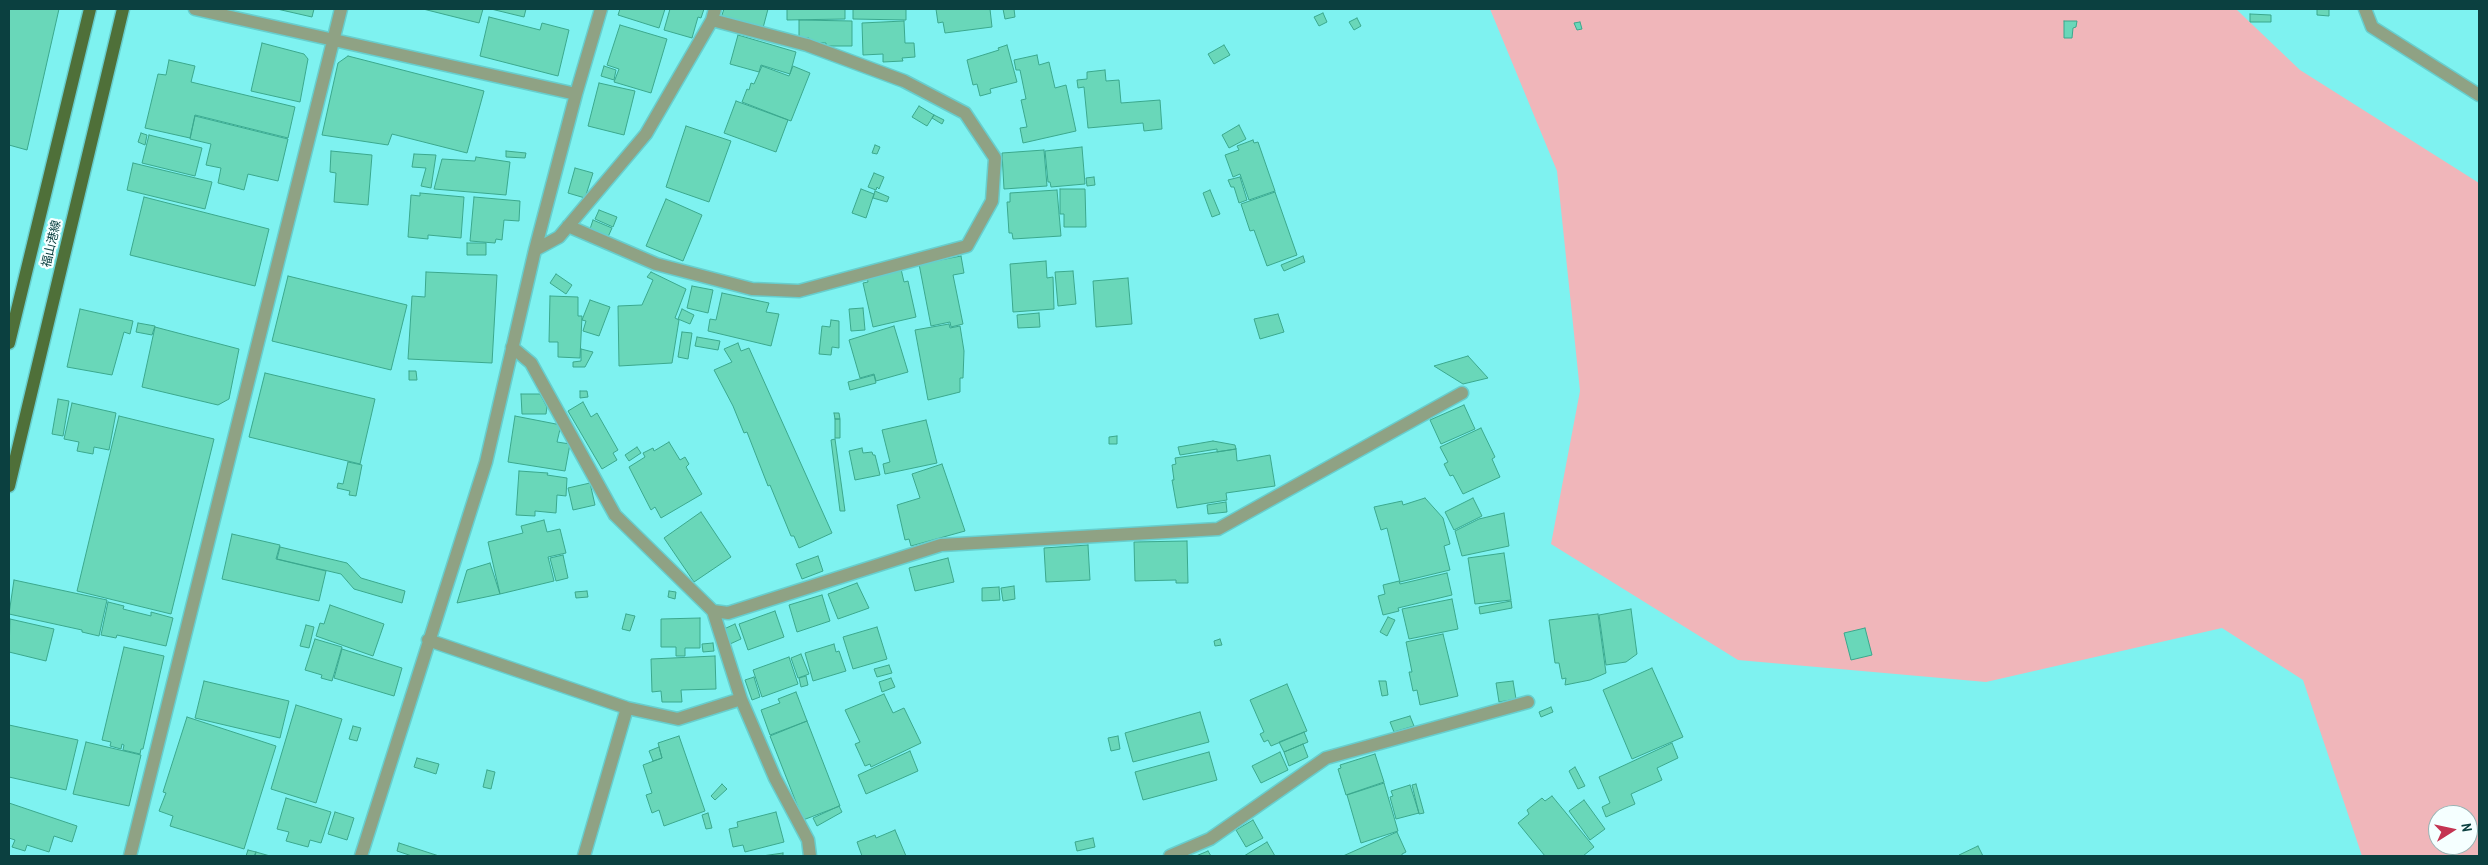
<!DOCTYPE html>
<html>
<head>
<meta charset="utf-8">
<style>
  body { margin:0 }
  #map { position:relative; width:2488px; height:865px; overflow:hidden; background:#7ef2f0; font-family:"Archivo Narrow",sans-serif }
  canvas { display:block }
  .frame { position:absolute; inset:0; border:10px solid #0b4040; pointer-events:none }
  .north { position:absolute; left:2428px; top:805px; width:50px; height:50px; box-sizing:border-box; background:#f5ffff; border:1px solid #97b3b3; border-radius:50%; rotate:80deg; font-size:14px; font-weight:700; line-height:20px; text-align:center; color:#0b4040 }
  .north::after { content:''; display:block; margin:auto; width:18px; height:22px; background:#c43452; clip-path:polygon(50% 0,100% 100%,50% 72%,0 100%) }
</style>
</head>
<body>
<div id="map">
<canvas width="2488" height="865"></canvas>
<div class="frame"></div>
<div class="north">N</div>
</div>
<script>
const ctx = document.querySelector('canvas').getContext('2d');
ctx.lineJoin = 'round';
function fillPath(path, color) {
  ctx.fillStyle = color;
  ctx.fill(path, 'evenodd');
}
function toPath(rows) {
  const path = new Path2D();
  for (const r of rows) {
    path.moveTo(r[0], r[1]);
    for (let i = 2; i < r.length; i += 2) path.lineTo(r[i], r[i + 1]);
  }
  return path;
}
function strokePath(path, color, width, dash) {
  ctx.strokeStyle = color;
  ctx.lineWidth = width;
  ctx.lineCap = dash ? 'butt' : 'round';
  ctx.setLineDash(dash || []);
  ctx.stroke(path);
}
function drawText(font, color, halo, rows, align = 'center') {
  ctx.font = font + ' "Archivo Narrow","Noto Sans JP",sans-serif';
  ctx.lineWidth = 4.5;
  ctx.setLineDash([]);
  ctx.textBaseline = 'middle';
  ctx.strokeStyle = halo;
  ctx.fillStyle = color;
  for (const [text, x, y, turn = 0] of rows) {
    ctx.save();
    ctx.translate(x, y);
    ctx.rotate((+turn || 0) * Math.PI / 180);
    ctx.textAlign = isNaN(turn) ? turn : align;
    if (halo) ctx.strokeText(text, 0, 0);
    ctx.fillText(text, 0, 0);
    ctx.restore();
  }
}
const green = toPath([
  [1490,9,2236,9,2300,70,2479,183,2479,856,2362,856,2303,680,2222,628,1986,682,1738,660,1551,544,1580,391,1557,171],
  [2438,815,2468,815,2468,845,2438,845]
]);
const building = toPath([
  [9,9,59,9,27,150,9,145,9,9],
  [277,9,314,9,312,17,277,9],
  [423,9,483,9,479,23,423,9],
  [491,9,526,9,524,17,491,9],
  [620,9,665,9,659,28,618,15,620,9],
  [670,9,704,9,701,18,698,17,692,38,664,30,670,9],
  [724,9,768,9,763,28,721,18,724,9],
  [787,9,845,9,845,19,787,20,787,9],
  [853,9,906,9,906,20,853,19,853,9],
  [936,9,990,9,992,27,945,33,943,22,938,23,936,9],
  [1003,9,1014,9,1015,17,1005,19,1003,9],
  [2317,9,2329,9,2329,16,2317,15,2317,9],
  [1323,13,1327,22,1319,26,1314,17,1323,13],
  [2250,14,2271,15,2271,22,2250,22,2250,14],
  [489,17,540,30,542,23,569,30,558,76,480,56,489,17],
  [1357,18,1361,26,1354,30,1349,22,1357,18],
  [799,20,852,21,852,46,826,46,826,43,809,42,809,38,799,38,799,20],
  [904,21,905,43,914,43,915,57,902,58,903,61,883,62,883,54,863,55,862,23,904,21],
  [2064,21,2077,21,2076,27,2073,28,2072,38,2064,38,2064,21],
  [1580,22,1582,29,1577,30,1574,23,1580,22],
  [620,25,667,39,651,93,614,82,619,69,607,65,620,25],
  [738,35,796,52,790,74,761,65,759,72,730,64,738,35],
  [262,43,304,54,308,59,300,102,251,91,262,43],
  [1007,45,1017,82,990,89,991,93,980,96,977,84,973,85,967,60,999,50,998,48,1007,45],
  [1224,45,1230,55,1214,64,1208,54,1224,45],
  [1037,55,1039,65,1049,62,1055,88,1066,85,1076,131,1023,143,1020,128,1027,127,1021,100,1026,99,1020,70,1016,70,1014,60,1037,55],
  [348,56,484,91,467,153,392,134,388,145,322,135,338,63,348,56],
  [169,60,195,66,191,82,295,107,288,138,195,115,190,138,145,128,158,74,166,75,169,60],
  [604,66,616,70,614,80,601,76,604,66],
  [762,66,789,76,793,66,810,73,791,121,742,102,747,89,749,90,751,83,754,84,762,66],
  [1105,70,1106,81,1119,80,1121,103,1160,100,1162,129,1144,131,1143,123,1088,128,1084,87,1078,88,1077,80,1087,79,1087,72,1105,70],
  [599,83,635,91,624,135,588,126,599,83],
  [736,101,788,120,776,152,724,133,736,101],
  [919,106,934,115,927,126,912,117,919,106],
  [934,115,944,120,942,124,932,118,934,115],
  [195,116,288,139,278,181,248,174,244,190,218,183,221,168,206,165,211,144,190,139,195,116],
  [1239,125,1246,139,1229,148,1222,135,1239,125],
  [686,126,731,141,709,202,666,187,686,126],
  [141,133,147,135,145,145,138,142,141,133],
  [149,135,202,148,195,176,142,163,149,135],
  [1253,140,1254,143,1258,142,1275,191,1249,200,1240,174,1233,177,1225,155,1239,150,1237,146,1253,140],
  [875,145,880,147,877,154,872,153,875,145],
  [1082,147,1085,184,1051,187,1050,182,1048,182,1045,151,1082,147],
  [1044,150,1047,186,1004,189,1002,153,1044,150],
  [331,151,372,155,368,205,334,202,336,173,330,172,331,151],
  [506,151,526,153,525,158,506,157,506,151],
  [414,154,436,155,431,188,421,186,426,168,412,167,414,154],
  [476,157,510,162,506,195,434,189,442,159,475,161,476,157],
  [133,163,212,182,205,209,127,190,133,163],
  [575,168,593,173,585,198,568,193,575,168],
  [874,173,884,177,879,189,877,187,876,190,868,187,874,173],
  [1094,177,1095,185,1087,186,1086,178,1094,177],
  [1240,177,1247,200,1239,203,1234,187,1231,187,1228,180,1240,177],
  [861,189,874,194,866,218,852,213,861,189],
  [1060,189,1085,189,1086,227,1064,227,1064,214,1060,214,1060,189],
  [1057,190,1061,236,1013,239,1012,233,1009,233,1007,202,1010,202,1010,193,1057,190],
  [1210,190,1220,214,1212,217,1203,193,1210,190],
  [875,191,889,197,887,202,873,198,875,191],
  [1275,192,1297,255,1267,266,1254,230,1250,231,1241,204,1275,192],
  [420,193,464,197,461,238,428,235,428,239,408,237,411,195,420,196,420,193],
  [144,197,269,229,255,286,130,255,144,197],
  [474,197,520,201,519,221,504,220,502,240,496,239,495,243,470,241,474,197],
  [666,199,702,215,683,261,646,246,666,199],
  [599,210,617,217,613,227,595,219,599,210],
  [593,220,612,228,608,237,590,229,593,220],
  [467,243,486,243,486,255,467,255,467,243],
  [961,256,964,273,953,275,963,324,951,327,950,322,931,326,919,264,961,256],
  [1303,256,1305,262,1284,271,1281,265,1303,256],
  [1046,261,1047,278,1053,277,1054,309,1013,312,1010,264,1046,261],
  [901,269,904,282,908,281,916,317,873,327,863,283,868,282,867,277,901,269],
  [1073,271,1076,304,1058,306,1055,272,1073,271],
  [426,272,497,275,492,363,408,359,412,296,425,297,426,272],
  [651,272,686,289,675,318,679,320,672,363,619,366,618,306,642,305,653,280,647,277,651,272],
  [556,274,572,285,566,294,550,283,556,274],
  [288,276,407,305,391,370,272,341,288,276],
  [1128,278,1132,324,1096,327,1093,281,1128,278],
  [692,286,713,290,708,313,687,308,692,286],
  [722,293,769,303,766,312,779,314,771,346,708,331,710,319,716,320,722,293],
  [550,296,578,297,578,316,582,316,580,358,558,357,558,342,549,342,550,296],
  [590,300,610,307,599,336,583,331,586,321,582,320,590,300],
  [863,308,865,330,851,331,849,309,863,308],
  [80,309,133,321,130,334,124,332,112,375,67,367,80,309],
  [682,309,694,315,690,324,678,319,682,309],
  [1039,313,1040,327,1018,328,1017,315,1039,313],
  [1278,314,1284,332,1260,339,1254,319,1278,314],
  [831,320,839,321,839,348,832,347,831,355,819,354,822,326,830,327,831,320],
  [138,323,155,326,152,335,136,332,138,323],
  [949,324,950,328,960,326,964,351,963,378,960,378,960,392,928,400,915,330,949,324],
  [894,326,908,372,876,381,874,374,860,378,849,340,894,326],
  [155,327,239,349,229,399,218,405,142,387,155,327],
  [682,332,692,333,688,359,678,357,682,332],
  [697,337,720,341,718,350,695,346,697,337],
  [738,343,741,351,749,348,832,533,799,548,794,536,791,536,770,485,768,486,747,432,744,433,733,406,714,370,732,362,724,349,738,343],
  [581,349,593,352,585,367,573,367,573,362,581,361,581,349],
  [1468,356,1488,378,1463,384,1434,366,1468,356],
  [409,371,416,371,417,380,409,380,409,371],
  [265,373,375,399,360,464,249,437,265,373],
  [874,375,876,383,850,390,848,382,874,375],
  [580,391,587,391,588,397,580,398,580,391],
  [521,394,540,394,547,407,546,414,522,414,521,394],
  [58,399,69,401,63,436,52,434,58,399],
  [583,402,591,417,597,413,618,450,613,453,617,460,602,469,568,411,583,402],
  [72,403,116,413,109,450,94,447,93,454,77,451,79,442,64,439,72,403],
  [1464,405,1475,429,1441,444,1430,420,1464,405],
  [834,413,839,413,840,419,835,419,834,413],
  [119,416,214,439,171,614,77,591,119,416],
  [515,416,561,425,557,442,570,444,565,471,508,462,515,416],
  [835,419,840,419,840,438,835,438,835,419],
  [926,420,937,463,885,474,883,464,890,462,882,430,926,420],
  [1481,428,1495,457,1492,459,1500,477,1463,494,1453,475,1450,476,1444,464,1448,462,1440,447,1481,428],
  [1117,436,1117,444,1109,444,1109,437,1117,436],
  [835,439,845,511,840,511,831,440,835,439],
  [1213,441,1235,445,1236,449,1217,452,1217,449,1180,455,1178,447,1213,441],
  [669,442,680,460,685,457,689,464,686,467,702,494,661,518,655,507,651,510,629,467,645,457,643,453,653,448,654,451,669,442],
  [637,447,641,453,629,461,625,455,637,447],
  [862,448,863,453,872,452,873,455,875,455,880,475,855,480,849,451,862,448],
  [1236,449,1237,461,1270,455,1275,486,1226,493,1227,500,1177,508,1172,480,1174,480,1172,465,1176,464,1175,458,1236,449],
  [348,462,362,465,356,496,349,495,350,491,337,488,338,483,343,484,348,462],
  [942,464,965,531,911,546,909,539,905,540,897,505,920,498,912,474,942,464],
  [519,471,548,473,547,475,567,478,566,496,557,495,556,513,535,511,535,516,516,515,519,471],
  [590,483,595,505,573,510,568,488,590,483],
  [1425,498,1443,518,1450,544,1444,546,1450,570,1400,582,1387,528,1381,530,1374,507,1402,501,1403,505,1425,498],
  [1473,498,1482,516,1454,530,1445,512,1473,498],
  [1226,502,1227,512,1208,514,1207,505,1226,502],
  [701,512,731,557,694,582,664,538,701,512],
  [1504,513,1509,546,1462,556,1455,531,1479,519,1504,513],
  [544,520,547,532,560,529,566,553,548,557,554,581,500,594,488,542,523,533,521,526,544,520],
  [232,534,280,545,276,559,326,571,319,601,222,579,232,534],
  [1187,541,1188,583,1176,583,1176,580,1135,581,1134,542,1187,541],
  [1088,545,1090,580,1046,582,1044,548,1088,545],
  [280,547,347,563,361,578,405,591,402,603,354,589,341,574,277,559,280,547],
  [1504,553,1511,600,1475,604,1468,558,1504,553],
  [563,555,568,578,556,581,550,558,563,555],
  [818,556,823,571,802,579,796,564,818,556],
  [948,558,954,582,915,591,909,568,948,558],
  [490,563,500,594,457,603,467,570,490,563],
  [1447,573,1452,595,1398,608,1399,611,1383,615,1378,596,1385,594,1383,585,1399,581,1400,584,1447,573],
  [14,580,107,600,99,636,82,632,82,630,9,614,14,580],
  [857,583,869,608,838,619,828,594,857,583],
  [1014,586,1015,599,1003,601,1001,588,1014,586],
  [999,587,1000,600,982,601,982,588,999,587],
  [587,591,588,597,576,598,575,592,587,591],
  [669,591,676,592,675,599,668,597,669,591],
  [822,595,830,621,797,632,789,605,822,595],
  [1452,599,1458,629,1409,639,1402,609,1452,599],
  [1511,601,1512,608,1480,614,1479,607,1511,601],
  [108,602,124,606,123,609,151,616,151,612,173,618,166,646,117,635,116,638,101,635,108,602],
  [330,605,384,624,373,656,316,636,320,623,324,624,330,605],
  [1631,609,1637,654,1626,662,1606,665,1599,615,1631,609],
  [775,611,784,637,748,650,739,624,775,611],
  [626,614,635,616,630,631,622,629,626,614],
  [1598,614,1606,673,1590,680,1565,685,1566,678,1562,679,1559,663,1555,663,1549,620,1598,614],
  [1388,617,1395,620,1387,636,1380,632,1388,617],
  [700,618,700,648,685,648,685,656,676,656,676,647,661,647,661,619,700,618],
  [10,619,54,629,46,661,9,652,10,619],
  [735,624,741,639,730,644,724,629,735,624],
  [306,625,314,627,309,648,300,646,306,625],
  [877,627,887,659,853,669,843,637,877,627],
  [1865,628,1872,655,1851,660,1844,633,1865,628],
  [1443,634,1458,696,1420,705,1417,690,1413,691,1409,672,1412,672,1406,642,1443,634],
  [315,639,342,647,332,681,321,678,322,675,305,670,315,639],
  [1220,639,1222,645,1215,646,1214,641,1220,639],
  [713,643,714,651,703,652,702,644,713,643],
  [834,644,836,652,839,651,846,671,813,681,805,653,834,644],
  [124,647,164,656,143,749,141,749,140,754,123,750,124,745,122,744,121,749,110,746,111,742,102,740,124,647],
  [342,649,402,668,394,696,334,678,342,649],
  [801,654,809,674,798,678,791,658,801,654],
  [715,656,716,689,681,690,682,702,662,702,661,691,652,692,651,659,715,656],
  [789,657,798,684,762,697,753,670,789,657],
  [889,665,892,673,877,677,874,669,889,665],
  [1652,668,1683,737,1632,759,1603,690,1652,668],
  [806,676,808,685,801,687,799,678,806,676],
  [754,677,760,697,752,700,745,680,754,677],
  [891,678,895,687,882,692,879,682,891,678],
  [204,681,289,701,280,738,195,718,204,681],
  [1379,681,1386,681,1388,695,1382,696,1379,681],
  [1513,681,1516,699,1499,702,1496,683,1513,681],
  [1287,684,1307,731,1271,746,1268,740,1264,742,1260,734,1264,732,1250,700,1287,684],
  [796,692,807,721,770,735,761,710,780,703,778,699,796,692],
  [884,694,893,713,904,708,921,743,871,767,870,764,865,766,855,744,860,742,845,710,884,694],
  [296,705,342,719,316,803,271,789,296,705],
  [1551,707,1553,712,1541,717,1539,712,1551,707],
  [1200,712,1209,742,1133,762,1125,733,1200,712],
  [1410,716,1414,726,1394,732,1390,722,1410,716],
  [187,717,276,746,244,849,170,826,173,816,159,811,166,793,163,792,187,717],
  [807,721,840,806,803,820,770,736,807,721],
  [9,725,78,740,66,790,9,777,9,725],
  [353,726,361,728,357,741,349,739,353,726],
  [1304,732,1308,742,1284,752,1279,742,1304,732],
  [679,736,705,811,664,826,659,810,652,813,646,795,652,793,643,765,662,758,658,743,679,736],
  [1118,736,1120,749,1111,751,1108,738,1118,736],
  [86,742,141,755,129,806,73,794,86,742],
  [1672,743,1678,758,1657,768,1662,780,1631,794,1635,804,1606,817,1602,807,1610,803,1599,777,1672,743],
  [1303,744,1308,757,1289,766,1284,752,1303,744],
  [659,747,662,758,653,761,649,751,659,747],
  [910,751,918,771,866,794,858,775,910,751],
  [1209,752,1217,780,1143,800,1135,772,1209,752],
  [1280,752,1288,770,1261,783,1252,766,1280,752],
  [1375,754,1384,782,1346,795,1338,769,1341,768,1340,765,1375,754],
  [417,758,439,764,436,774,414,767,417,758],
  [1575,767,1585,786,1578,789,1569,771,1575,767],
  [487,770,495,772,491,789,483,787,487,770],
  [1384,783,1398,831,1361,843,1347,795,1384,783],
  [722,784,727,789,715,800,711,796,722,784],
  [1416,784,1424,813,1419,814,1412,785,1416,784],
  [1410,785,1419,813,1396,819,1390,797,1393,796,1391,791,1410,785],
  [1552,796,1594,847,1583,856,1545,856,1518,823,1529,814,1527,810,1542,798,1545,801,1552,796],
  [286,798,331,812,321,843,310,840,308,847,286,841,289,832,277,829,286,798],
  [1584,800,1605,829,1590,840,1569,811,1584,800],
  [9,803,77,826,72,842,54,836,49,852,27,845,25,851,12,847,15,840,9,838,9,803],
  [839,806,842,812,817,826,813,818,839,806],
  [335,812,354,818,347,840,328,834,335,812],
  [776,812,784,842,745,852,743,845,733,847,729,829,738,827,737,822,776,812],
  [708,813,712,828,706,829,702,815,708,813],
  [1253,820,1263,838,1246,847,1236,830,1253,820],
  [895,830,906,856,862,856,857,842,875,835,876,838,895,830],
  [1397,832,1406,852,1402,854,1402,856,1343,856,1397,832],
  [1093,838,1095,847,1077,851,1075,842,1093,838],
  [1267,842,1275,856,1244,856,1267,842],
  [399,843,439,856,412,856,397,851,399,843],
  [1978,846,1983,856,1960,856,1959,855,1978,846],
  [248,850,256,852,254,856,246,856,248,850],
  [1208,851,1211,856,1196,856,1208,851],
  [256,852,270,856,255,856,256,852],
  [783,853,783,856,762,856,783,853]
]);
const minor = toPath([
  [195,9,576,94],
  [2365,9,2372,27,2479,95],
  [568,226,656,264,752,289,799,291,967,246,992,201,995,158,965,113,904,81,807,45,712,20],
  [535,250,559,237,646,134,712,20,715,9],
  [512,347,531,363,615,515,713,611,741,699,775,778,808,840,810,856],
  [713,611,728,613,941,545,1218,529,1462,393],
  [428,640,627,708,678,719,741,699],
  [130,856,341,9],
  [361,856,486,462,535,250,576,94,601,9],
  [584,856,627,708],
  [1170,856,1210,839,1326,758,1528,702]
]);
const major = toPath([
  [9,343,90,9],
  [9,486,123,9]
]);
const streetNames = [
  ["福山港線",52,244,-77]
];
fillPath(green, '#f0b6ba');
fillPath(building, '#69d7b9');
strokePath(building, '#3ba88d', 1);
strokePath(minor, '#67cecd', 15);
strokePath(major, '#67cecd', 15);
strokePath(minor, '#8fa284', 12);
strokePath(major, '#4f7039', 12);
drawText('12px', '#0b4040', '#f5ffff', streetNames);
</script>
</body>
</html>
